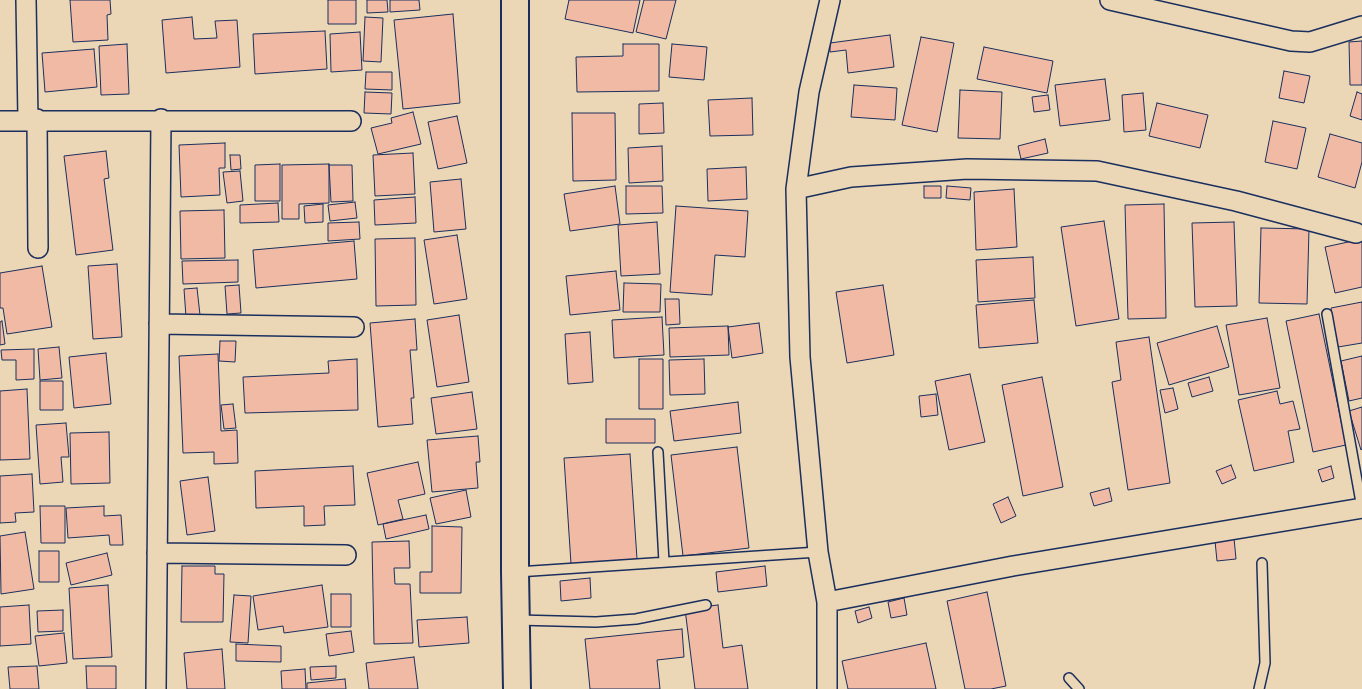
<!DOCTYPE html>
<html>
<head>
<meta charset="utf-8">
<style>
  body { margin:0 }
  canvas { display:block; background:#ebd7b5 }
</style>
</head>
<body>
<canvas width="1362" height="689"></canvas>
<script>
const ctx = document.querySelector('canvas').getContext('2d');
ctx.lineJoin = 'round';
function fillPath(path, color) {
  ctx.fillStyle = color;
  ctx.fill(path, 'evenodd');
}
function toPath(rows) {
  const path = new Path2D();
  for (const r of rows) {
    path.moveTo(r[0], r[1]);
    for (let i = 2; i < r.length; i += 2) path.lineTo(r[i], r[i + 1]);
  }
  return path;
}
function strokePath(path, color, width, dash) {
  ctx.strokeStyle = color;
  ctx.lineWidth = width;
  ctx.lineCap = dash ? 'butt' : 'round';
  ctx.setLineDash(dash || []);
  ctx.stroke(path);
}
const building = toPath([
  [70,0,110,0,111,14,107,15,108,40,73,42,70,0],
  [328,0,356,0,356,24,328,24,328,0],
  [367,0,387,0,388,12,367,13,367,0],
  [390,0,419,0,420,10,390,12,390,0],
  [569,0,640,0,633,33,565,19,569,0],
  [644,0,676,0,666,39,636,32,644,0],
  [453,14,460,103,403,109,394,20,453,14],
  [192,17,194,39,217,38,215,21,237,20,240,67,166,73,162,20,192,17],
  [365,17,383,18,381,62,363,61,365,17],
  [325,31,327,69,255,74,253,34,325,31],
  [360,32,362,70,331,72,330,34,360,32],
  [890,35,894,67,848,73,846,50,830,52,830,43,890,35],
  [921,37,954,43,937,132,902,125,921,37],
  [1362,41,1362,85,1350,85,1349,42,1362,41],
  [127,44,129,94,101,95,99,46,127,44],
  [623,44,659,44,659,91,577,92,576,57,623,56,623,44],
  [672,44,707,47,704,80,669,77,672,44],
  [984,47,1053,61,1047,93,977,79,984,47],
  [94,49,97,87,45,92,42,53,94,49],
  [1284,71,1310,76,1304,103,1279,98,1284,71],
  [366,72,392,72,392,90,365,89,366,72],
  [1105,79,1110,120,1060,126,1055,85,1105,79],
  [854,85,897,88,895,120,851,117,854,85],
  [960,90,1002,92,1000,139,958,138,960,90],
  [365,92,392,93,391,114,364,113,365,92],
  [1357,92,1362,94,1362,120,1350,116,1357,92],
  [1143,93,1146,130,1124,132,1122,95,1143,93],
  [1048,95,1050,110,1034,112,1032,97,1048,95],
  [752,98,753,135,710,136,708,100,752,98],
  [663,103,664,133,639,134,639,104,663,103],
  [1157,103,1208,115,1200,148,1149,136,1157,103],
  [413,112,421,144,378,154,371,128,392,123,391,118,413,112],
  [572,113,615,113,616,180,573,181,572,113],
  [457,116,467,163,438,169,428,122,457,116],
  [1273,121,1306,128,1297,169,1265,162,1273,121],
  [1330,134,1362,143,1362,162,1355,188,1318,177,1330,134],
  [1045,139,1048,153,1021,159,1018,146,1045,139],
  [225,143,225,168,219,168,220,195,181,197,179,145,225,143],
  [662,146,663,181,629,183,628,148,662,146],
  [106,151,109,178,104,179,113,250,76,255,64,156,106,151],
  [413,153,415,194,375,196,373,155,413,153],
  [230,155,240,155,241,169,231,170,230,155],
  [280,164,280,201,255,201,255,165,280,164],
  [329,164,329,203,299,204,299,219,282,219,282,165,329,164],
  [329,165,352,165,353,201,331,202,329,165],
  [746,167,747,199,708,201,707,169,746,167],
  [240,171,243,201,227,203,223,172,240,171],
  [461,179,466,229,434,232,430,182,461,179],
  [615,186,620,224,570,231,564,194,615,186],
  [626,186,662,186,663,213,626,214,626,186],
  [924,186,941,186,941,198,924,198,924,186],
  [947,186,971,188,970,200,946,198,947,186],
  [1014,189,1017,247,976,250,974,192,1014,189],
  [415,197,416,223,375,225,374,200,415,197],
  [355,202,357,218,330,221,328,205,355,202],
  [278,203,279,222,240,223,240,205,278,203],
  [323,204,323,222,305,223,304,206,323,204],
  [1164,204,1166,318,1128,319,1125,205,1164,204],
  [676,206,748,211,745,257,715,255,712,295,670,292,676,206],
  [224,210,225,258,181,259,180,211,224,210],
  [1104,221,1119,319,1076,326,1061,227,1104,221],
  [359,222,360,239,328,241,328,223,359,222],
  [657,222,660,274,621,276,618,225,657,222],
  [1234,222,1237,306,1195,307,1192,223,1234,222],
  [1261,228,1309,229,1307,304,1259,303,1261,228],
  [457,235,467,299,434,304,424,240,457,235],
  [415,238,416,305,376,306,375,239,415,238],
  [1362,239,1362,287,1335,293,1325,247,1362,239],
  [354,241,357,279,256,288,253,250,354,241],
  [1033,257,1035,298,978,302,976,260,1033,257],
  [238,260,238,282,183,284,182,261,238,260],
  [117,264,122,337,93,339,88,266,117,264],
  [42,266,52,327,7,334,3,308,0,308,0,273,42,266],
  [616,271,620,310,570,315,566,276,616,271],
  [624,283,661,284,660,312,623,312,624,283],
  [239,285,241,313,227,314,225,286,239,285],
  [883,285,894,355,847,363,836,292,883,285],
  [197,288,200,315,186,317,184,289,197,288],
  [665,299,679,299,680,324,666,325,665,299],
  [1034,300,1038,343,979,348,976,305,1034,300],
  [1362,302,1362,343,1338,347,1331,308,1362,302],
  [1319,314,1346,445,1313,452,1286,321,1319,314],
  [459,315,469,382,437,387,427,320,459,315],
  [662,317,664,355,614,358,612,320,662,317],
  [1267,318,1280,388,1239,395,1226,325,1267,318],
  [415,319,417,350,410,350,414,398,411,398,413,424,378,427,370,323,415,319],
  [2,321,5,344,0,345,0,322,2,321],
  [759,323,763,353,732,358,728,327,759,323],
  [728,326,729,355,670,357,669,328,728,326],
  [1217,326,1229,367,1169,385,1157,343,1217,326],
  [590,332,593,382,568,384,565,334,590,332],
  [1149,337,1170,483,1128,490,1112,382,1121,380,1116,342,1149,337],
  [220,341,236,341,235,362,219,361,220,341],
  [59,347,62,378,40,380,38,349,59,347],
  [34,349,34,379,16,380,16,360,2,360,1,350,34,349],
  [106,353,111,404,74,408,69,357,106,353],
  [218,354,221,431,237,430,238,463,214,464,214,452,183,453,179,356,218,354],
  [1362,356,1362,398,1349,401,1341,361,1362,356],
  [357,359,358,410,245,413,243,377,329,373,328,361,357,359],
  [639,359,663,359,663,409,639,409,639,359],
  [704,359,705,394,670,395,669,360,704,359],
  [970,374,985,442,949,450,935,381,970,374],
  [1042,377,1063,487,1023,496,1002,385,1042,377],
  [1209,377,1213,391,1192,397,1188,383,1209,377],
  [40,381,63,381,63,410,40,410,40,381],
  [1173,388,1178,409,1165,413,1160,390,1173,388],
  [27,389,30,459,0,460,0,391,27,389],
  [1277,391,1280,404,1293,401,1300,429,1288,431,1294,462,1254,471,1238,400,1277,391],
  [472,392,477,429,436,434,431,398,472,392],
  [936,394,938,415,921,417,919,396,936,394],
  [738,402,741,433,674,441,670,411,738,402],
  [233,404,236,428,224,429,221,405,233,404],
  [1362,407,1362,449,1361,450,1349,411,1362,407],
  [606,419,655,419,655,443,606,443,606,419],
  [66,423,69,457,61,457,63,482,40,484,36,425,66,423],
  [109,432,110,483,71,484,70,433,109,432],
  [478,436,480,462,476,462,478,488,432,492,427,440,478,436],
  [737,447,749,548,683,556,671,455,737,447],
  [630,454,637,559,571,564,564,458,630,454],
  [418,462,425,494,398,500,403,519,378,525,367,473,418,462],
  [1231,465,1236,478,1222,484,1216,471,1231,465],
  [353,466,355,505,324,506,325,525,304,526,304,506,256,508,255,471,353,466],
  [1331,466,1334,478,1322,482,1318,470,1331,466],
  [32,474,34,512,15,513,16,522,0,523,0,476,32,474],
  [208,477,215,531,187,535,180,481,208,477],
  [1109,488,1112,501,1094,506,1090,493,1109,488],
  [466,490,471,517,436,524,430,498,466,490],
  [1008,497,1016,516,1001,523,993,504,1008,497],
  [40,506,65,506,65,543,41,543,40,506],
  [104,506,104,516,121,515,123,545,110,545,109,535,68,538,66,508,104,506],
  [426,515,429,529,386,539,383,524,426,515],
  [432,526,462,527,461,593,420,593,420,572,432,572,432,526],
  [25,532,34,589,1,594,0,536,25,532],
  [1234,538,1236,559,1217,561,1215,541,1234,538],
  [409,541,410,568,394,568,395,584,410,584,413,643,374,644,372,542,409,541],
  [39,551,59,551,59,582,39,582,39,551],
  [107,553,112,575,71,585,66,563,107,553],
  [182,566,215,566,215,574,224,574,223,622,181,622,182,566],
  [765,566,767,586,718,592,716,572,765,566],
  [590,578,591,598,561,601,560,581,590,578],
  [108,585,112,657,73,659,69,588,108,585],
  [322,585,328,627,284,633,283,626,258,630,253,596,322,585],
  [987,592,1006,686,991,689,965,689,947,601,987,592],
  [331,594,351,594,351,627,331,627,331,594],
  [234,595,251,596,248,643,230,642,234,595],
  [904,598,907,615,891,618,888,602,904,598],
  [29,605,31,644,0,646,0,607,29,605],
  [718,605,723,648,742,645,748,689,695,689,685,609,718,605],
  [869,607,872,618,858,623,855,611,869,607],
  [63,610,63,631,38,632,37,611,63,610],
  [467,617,469,643,419,647,417,620,467,617],
  [682,629,684,657,657,660,660,689,590,689,585,639,682,629],
  [351,631,354,652,329,656,326,634,351,631],
  [64,633,67,663,39,666,35,636,64,633],
  [926,643,936,689,848,689,842,661,926,643],
  [236,644,281,646,281,662,236,661,236,644],
  [222,649,225,689,187,689,184,653,222,649],
  [414,657,418,689,369,689,366,663,414,657],
  [37,666,39,689,10,689,8,667,37,666],
  [86,666,116,666,116,689,87,689,86,666],
  [336,666,336,678,311,680,310,667,336,666],
  [305,669,306,689,282,689,281,671,305,669],
  [345,679,346,689,307,689,307,683,345,679]
]);
const service = toPath([
  [1327,314,1362,508],
  [658,452,664,562],
  [517,572,818,552],
  [517,620,596,622,636,619,706,605],
  [1069,678,1079,689],
  [1259,689,1265,663,1262,563]
]);
const minor = toPath([
  [26,0,28,119],
  [1110,0,1291,41,1310,42,1362,26],
  [37,119,38,248],
  [0,121,351,121],
  [796,189,809,92,830,0],
  [159,324,354,327],
  [157,553,346,555],
  [827,602,1013,566,1362,508],
  [156,689,161,119],
  [827,689,827,602,818,552,800,357,796,189,851,177,967,169,1097,171,1236,201,1356,233]
]);
const secondary = toPath([
  [515,0,515,572,517,689]
]);
fillPath(building, '#f0baa4');
strokePath(building, '#1b2f5e', 1);
strokePath(service, '#1b2f5e', 12);
strokePath(minor, '#1b2f5e', 22);
strokePath(secondary, '#1b2f5e', 30);
strokePath(service, '#ebd7b5', 9);
strokePath(minor, '#ebd7b5', 19);
strokePath(secondary, '#ebd7b5', 26);
</script>
</body>
</html>
